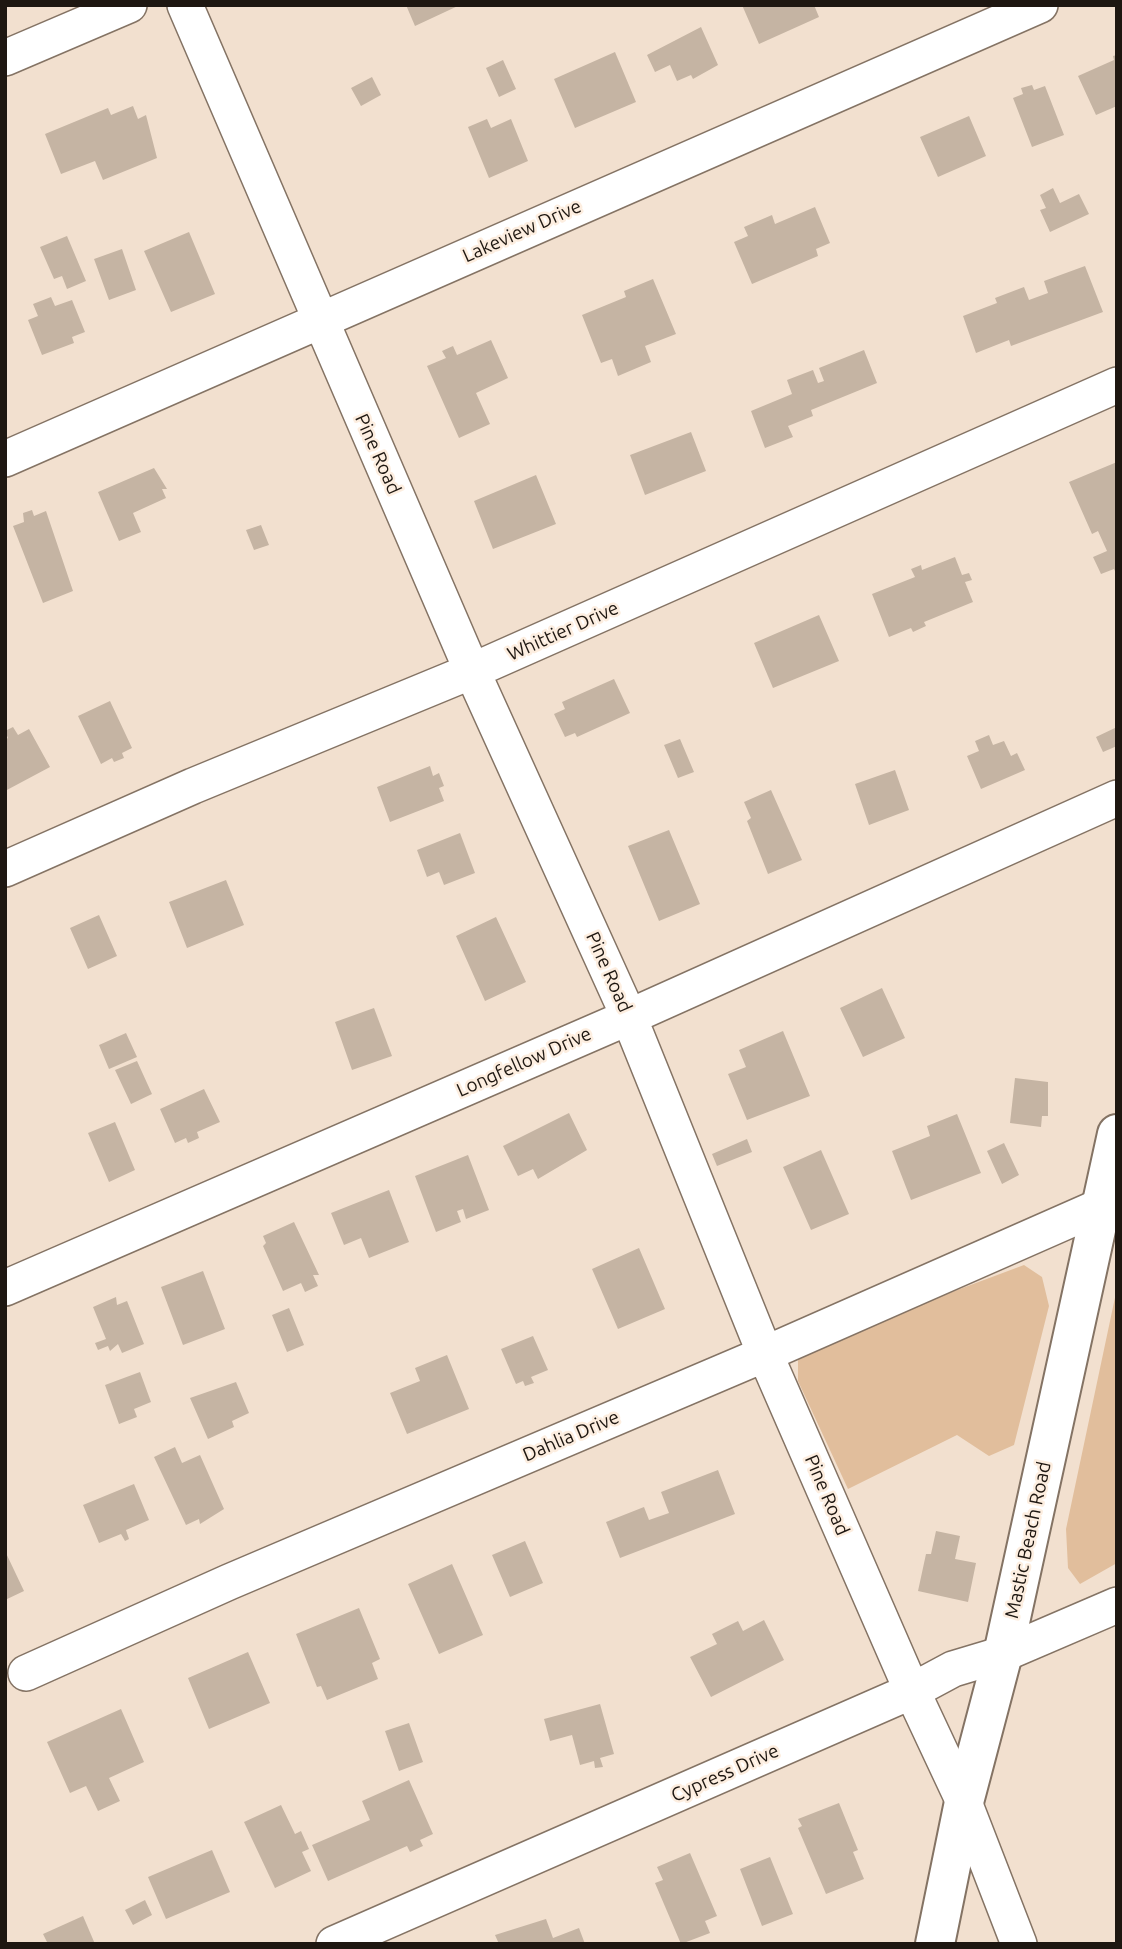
<!DOCTYPE html>
<html>
<head>
<meta charset="utf-8">
<style>
  body { margin:0 }
  #map { position:relative; width:1122px; height:1949px; overflow:hidden; background:#f2e0cf; font-family:Ubuntu,sans-serif }
  canvas { display:block }
  .frame { position:absolute; inset:0; border:7px solid #1e1711; pointer-events:none }
</style>
</head>
<body>
<div id="map">
<canvas width="1122" height="1949"></canvas>
<div class="frame"></div>
</div>
<script>
const ctx = document.querySelector('canvas').getContext('2d');
ctx.lineJoin = 'round';
function fillPath(path, color) {
  ctx.fillStyle = color;
  ctx.fill(path, 'evenodd');
}
function toPath(rows) {
  const path = new Path2D();
  for (const r of rows) {
    path.moveTo(r[0], r[1]);
    for (let i = 2; i < r.length; i += 2) path.lineTo(r[i], r[i + 1]);
  }
  return path;
}
function strokePath(path, color, width, dash) {
  ctx.strokeStyle = color;
  ctx.lineWidth = width;
  ctx.lineCap = dash ? 'butt' : 'round';
  ctx.setLineDash(dash || []);
  ctx.stroke(path);
}
function drawText(font, color, halo, rows, align = 'center') {
  ctx.font = font + ' Ubuntu,sans-serif';
  ctx.lineWidth = 5;
  ctx.setLineDash([]);
  ctx.textBaseline = 'middle';
  ctx.strokeStyle = halo;
  ctx.fillStyle = color;
  for (const [text, x, y, turn = 0] of rows) {
    ctx.save();
    ctx.translate(x, y);
    ctx.rotate((+turn || 0) * Math.PI / 180);
    ctx.textAlign = isNaN(turn) ? turn : align;
    if (halo) ctx.strokeText(text, 0, 0);
    ctx.fillText(text, 0, 0);
    ctx.restore();
  }
}
const green = toPath([
  [1024,1265,1042,1277,1049,1306,1014,1445,989,1456,957,1435,848,1489,798,1381,798,1356,821,1341],
  [1117,1288,1117,1563,1080,1584,1068,1568,1066,1529]
]);
const building = toPath([
  [406,5,460,5,415,26],
  [742,5,814,5,819,17,759,44],
  [701,27,718,65,693,79,691,75,677,81,670,65,655,72,647,55],
  [615,52,636,102,575,128,554,79],
  [1117,55,1117,106,1096,115,1078,76,1114,60,1113,56],
  [503,60,516,89,499,97,486,68],
  [372,77,381,95,361,106,351,88],
  [1032,85,1034,90,1045,86,1064,135,1032,147,1013,98,1023,94,1021,88],
  [133,106,138,119,146,115,157,158,103,180,95,161,61,174,45,134,108,108,111,115],
  [969,116,986,156,938,177,920,137],
  [487,119,491,128,511,119,528,161,489,178,468,127],
  [1053,188,1060,203,1079,194,1089,214,1050,232,1040,210,1046,208,1040,195],
  [815,207,830,243,816,249,818,256,752,284,734,242,748,236,744,227,772,215,775,224],
  [189,232,215,294,171,312,144,251],
  [67,236,86,281,67,289,62,276,54,279,40,247],
  [122,249,136,290,109,300,94,259],
  [1085,266,1103,312,1011,346,1009,340,976,353,963,316,997,303,995,298,1024,287,1029,300,1048,293,1044,281],
  [653,279,676,334,645,346,651,362,618,376,612,359,601,363,582,315,626,297,624,291],
  [51,297,55,306,72,300,85,332,72,337,74,343,42,355,28,320,38,316,33,304],
  [491,340,508,378,476,393,490,424,459,438,427,366,446,358,442,351,453,346,457,355],
  [864,350,877,383,811,410,813,416,788,426,793,437,765,448,751,411,792,394,787,380,813,370,818,383,824,381,819,368],
  [691,432,706,471,645,495,630,455],
  [1117,462,1117,575,1114,569,1101,574,1093,557,1107,551,1098,531,1092,534,1069,482],
  [154,468,167,489,162,489,166,498,133,513,141,532,119,541,98,492],
  [536,475,556,524,493,549,474,501],
  [32,510,34,516,46,511,73,591,43,603,13,526,24,522,23,513],
  [261,525,269,545,254,550,246,530],
  [955,557,962,575,969,573,972,580,965,582,973,602,924,622,926,626,913,632,911,628,889,637,872,594,915,577,911,569,921,565,922,570],
  [819,615,839,661,773,688,754,643],
  [614,679,630,713,577,737,575,733,565,737,554,714,565,709,562,702],
  [110,701,132,748,122,753,124,758,114,762,112,758,101,764,78,716],
  [13,727,18,735,29,729,50,767,5,791,5,740,8,738,5,731],
  [1117,727,1117,746,1103,752,1096,737],
  [989,735,993,745,1004,741,1011,756,1017,753,1025,770,981,789,967,756,979,751,975,741],
  [680,739,694,772,678,778,664,745],
  [430,766,433,776,439,773,444,786,439,788,444,801,390,822,377,787],
  [895,770,909,810,869,825,855,784],
  [771,790,802,860,768,874,747,821,751,818,744,802],
  [669,830,700,904,659,921,628,846],
  [460,833,475,873,444,885,439,872,427,877,417,850],
  [226,880,244,925,187,948,169,902],
  [99,915,117,956,88,969,70,928],
  [496,917,526,982,485,1001,456,936],
  [882,988,905,1038,863,1057,840,1008],
  [374,1008,392,1056,352,1070,335,1022],
  [783,1031,810,1096,747,1120,728,1074,746,1067,739,1050],
  [126,1033,137,1057,109,1069,99,1045],
  [137,1061,152,1094,131,1104,115,1070],
  [1015,1078,1048,1082,1048,1116,1042,1116,1041,1127,1010,1123],
  [204,1089,220,1122,197,1132,199,1138,188,1143,186,1138,175,1143,160,1109],
  [569,1113,587,1150,538,1179,533,1169,518,1176,503,1146],
  [957,1114,981,1173,911,1200,892,1151,930,1136,927,1126],
  [115,1122,135,1170,109,1182,88,1133],
  [747,1139,752,1152,717,1166,712,1154],
  [1004,1143,1019,1175,1002,1184,987,1151],
  [821,1150,849,1214,811,1230,783,1167],
  [468,1155,489,1210,466,1219,463,1209,457,1211,461,1222,436,1232,415,1176],
  [389,1190,409,1242,369,1258,361,1238,344,1245,331,1213],
  [294,1222,319,1275,313,1275,318,1286,305,1292,301,1283,283,1291,263,1246,266,1243,263,1236],
  [639,1248,665,1309,618,1329,592,1269],
  [203,1271,225,1329,183,1345,161,1287],
  [116,1297,117,1305,127,1301,144,1344,122,1353,118,1344,110,1351,108,1346,98,1350,95,1343,106,1339,93,1307],
  [289,1308,304,1345,287,1352,272,1315],
  [533,1336,548,1370,531,1377,534,1383,525,1386,523,1381,516,1384,501,1349],
  [447,1355,469,1409,407,1434,390,1393,420,1381,415,1368],
  [140,1372,151,1402,134,1409,137,1417,119,1424,105,1385],
  [236,1382,249,1413,232,1421,234,1427,208,1439,190,1398],
  [175,1447,182,1463,200,1455,224,1509,200,1524,199,1519,186,1525,154,1457],
  [718,1470,735,1514,620,1558,606,1522,644,1507,649,1520,669,1513,661,1492],
  [134,1484,149,1520,126,1530,129,1539,125,1541,121,1534,99,1543,83,1505],
  [936,1531,960,1536,955,1559,976,1563,968,1602,918,1591,926,1554,931,1554],
  [525,1541,543,1583,510,1597,492,1555],
  [5,1551,24,1591,5,1600],
  [452,1564,483,1635,439,1654,408,1584],
  [359,1608,380,1659,372,1663,378,1679,327,1700,321,1686,317,1687,296,1634],
  [764,1620,784,1660,711,1697,690,1657,717,1644,712,1634,738,1621,743,1631],
  [248,1652,270,1703,209,1729,188,1678],
  [600,1704,614,1754,600,1758,603,1767,595,1768,594,1761,580,1765,572,1735,550,1741,544,1719],
  [121,1709,144,1762,109,1778,120,1801,98,1811,86,1786,70,1793,47,1742],
  [409,1723,423,1762,399,1771,385,1731],
  [409,1780,433,1834,420,1840,423,1846,410,1852,407,1846,328,1881,312,1845,370,1820,362,1801],
  [839,1803,858,1850,853,1852,864,1879,826,1894,798,1828,802,1826,798,1819],
  [281,1805,295,1834,301,1831,309,1849,302,1852,311,1871,275,1888,244,1822],
  [212,1850,230,1892,166,1919,148,1877],
  [690,1853,717,1916,705,1921,710,1933,681,1944,655,1883,663,1880,657,1867],
  [770,1857,793,1914,762,1926,740,1869],
  [145,1900,152,1915,133,1925,125,1910],
  [83,1916,95,1944,48,1944,43,1934],
  [546,1919,553,1938,579,1928,585,1944,499,1944,495,1935]
]);
const minor = toPath([
  [185,5,472,671,629,1017,765,1354,912,1691,964,1802,1019,1944],
  [5,58,129,5],
  [5,459,1040,5],
  [5,869,193,786,472,671,1117,385],
  [5,1288,629,1017,1117,798],
  [26,1673,229,1582,765,1354,1117,1199],
  [334,1944,912,1691,953,1669,1003,1654,1117,1605]
]);
const tertiary = toPath([
  [935,1944,964,1802,1003,1654,1117,1134]
]);
const streetNames = [
  ["Lakeview Drive",522,231,-24],
  ["Pine Road",378,454,66],
  ["Whittier Drive",563,631,-24],
  ["Pine Road",609,972,66],
  ["Longfellow Drive",524,1062,-24],
  ["Dahlia Drive",571,1436,-23],
  ["Pine Road",827,1495,67],
  ["Mastic Beach Road",1028,1540,-78],
  ["Cypress Drive",725,1773,-24]
];
fillPath(green, '#e1be9c');
fillPath(building, '#c5b4a3');
strokePath(minor, '#847364', 38);
strokePath(tertiary, '#847364', 42);
strokePath(minor, '#fff', 35);
strokePath(tertiary, '#fff', 38);
drawText('19px', '#1e1711', '#fdeee0', streetNames);
</script>
</body>
</html>
